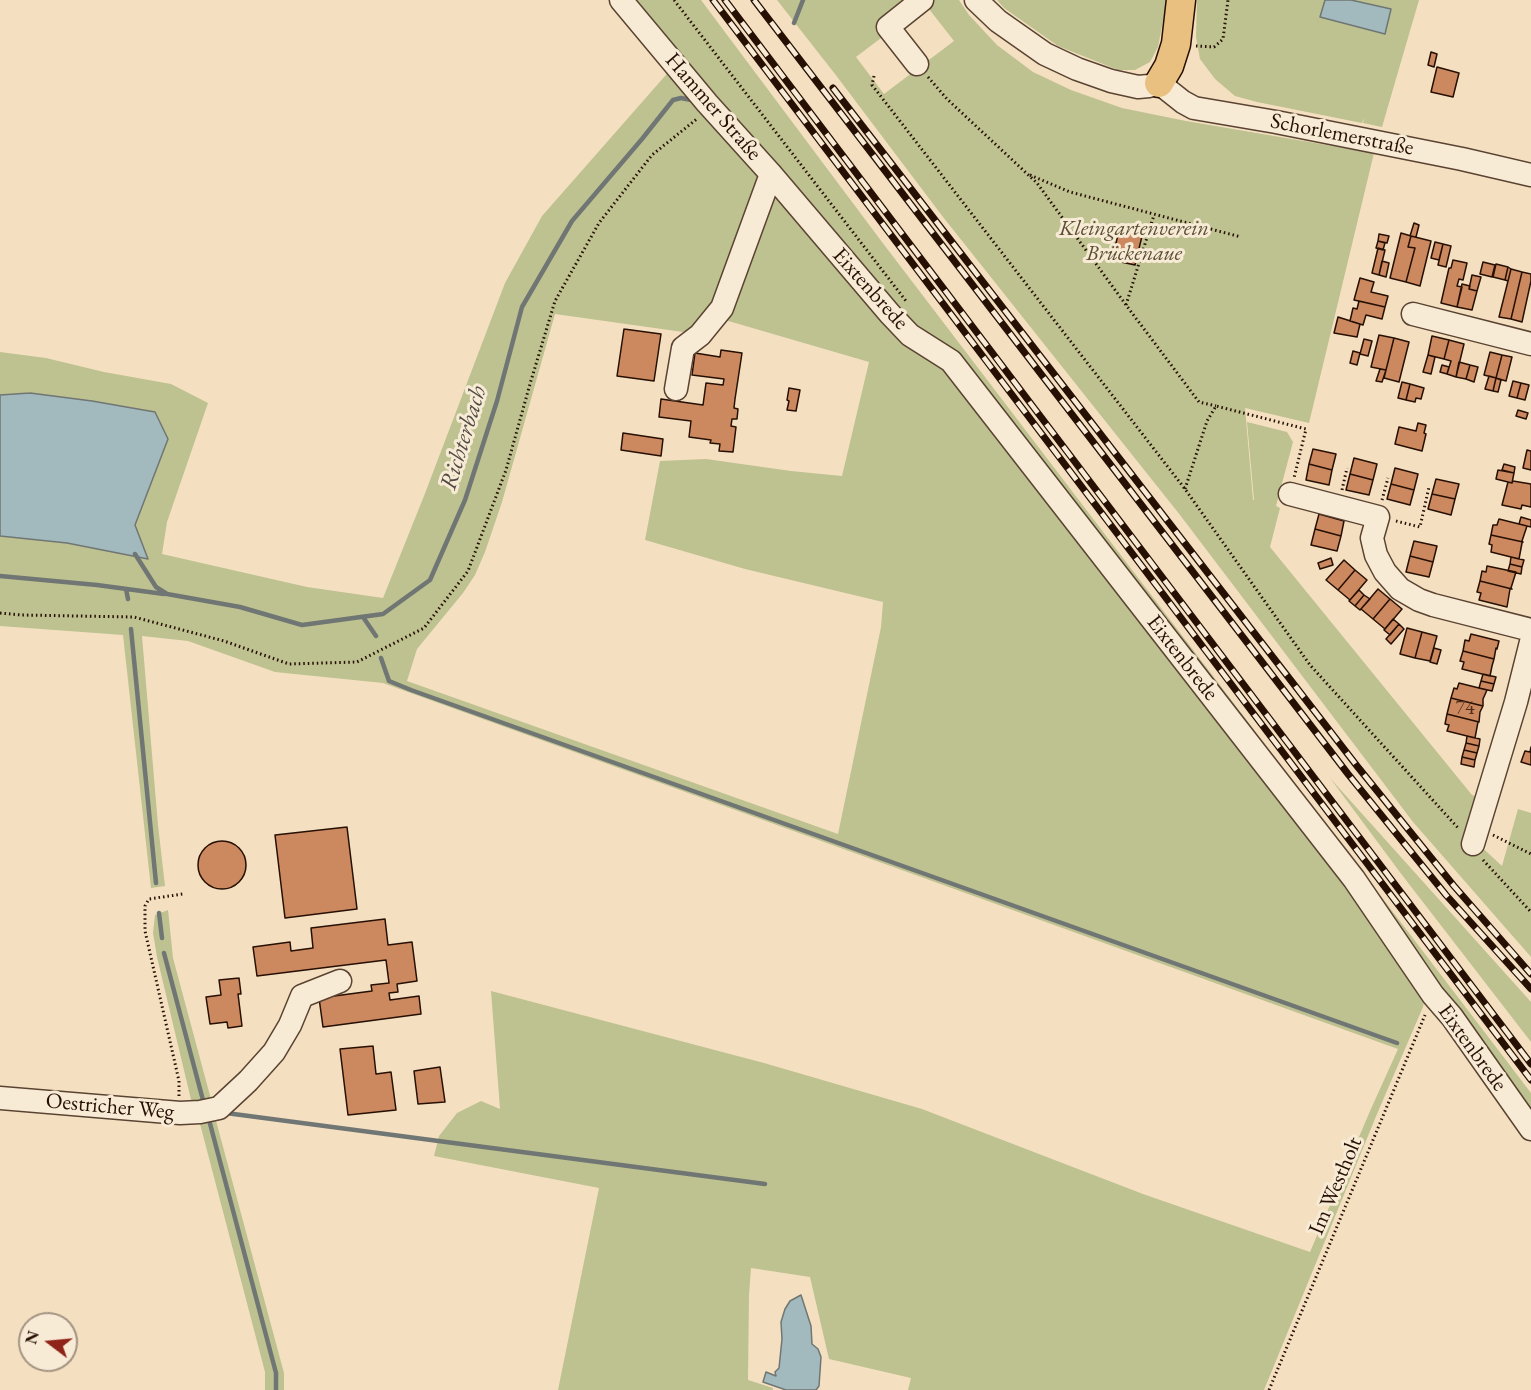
<!DOCTYPE html>
<html>
<head>
<meta charset="utf-8">
<style>
  body { margin:0 }
  #map { position:relative; width:1531px; height:1390px; overflow:hidden; background:#f4e0c0; font-family:"EB Garamond",serif }
  canvas { display:block }
  .north { position:absolute; left:18px; top:1312px; width:60px; height:60px; box-sizing:border-box; background:#f8ebd6; border:2px solid #a49382; border-radius:50%; rotate:286deg; font-size:16px; font-weight:700; line-height:24px; text-align:center; color:#260f03 }
  .north::after { content:''; display:block; margin:auto; width:21px; height:27px; background:#8f2418; clip-path:polygon(50% 0,100% 100%,50% 72%,0 100%) }
</style>
</head>
<body>
<div id="map">
<canvas width="1531" height="1390"></canvas>
<div class="north">N</div>
</div>
<script>
const ctx = document.querySelector('canvas').getContext('2d');
ctx.lineJoin = 'round';
function fillPath(path, color) {
  ctx.fillStyle = color;
  ctx.fill(path, 'evenodd');
}
function toPath(rows) {
  const path = new Path2D();
  for (const r of rows) {
    if (r.length === 3) {
      path.moveTo(r[0] + r[2], r[1]);
      path.arc(r[0], r[1], r[2], 0, 2 * Math.PI);
      continue;
    }
    path.moveTo(r[0], r[1]);
    for (let i = 2; i < r.length; i += 2) path.lineTo(r[i], r[i + 1]);
  }
  return path;
}
function strokePath(path, color, width, dash) {
  ctx.strokeStyle = color;
  ctx.lineWidth = width;
  ctx.lineCap = dash ? 'butt' : 'round';
  ctx.setLineDash(dash || []);
  ctx.stroke(path);
}
function drawText(font, color, halo, rows, align = 'center') {
  ctx.font = font + ' "EB Garamond",serif';
  ctx.lineWidth = 6;
  ctx.setLineDash([]);
  ctx.textBaseline = 'middle';
  ctx.strokeStyle = halo;
  ctx.fillStyle = color;
  for (const [text, x, y, turn = 0] of rows) {
    ctx.save();
    ctx.translate(x, y);
    ctx.rotate((+turn || 0) * Math.PI / 180);
    ctx.textAlign = isNaN(turn) ? turn : align;
    if (halo) ctx.strokeText(text, 0, 0);
    ctx.fillText(text, 0, 0);
    ctx.restore();
  }
}
const green = toPath([
  [627,0,701,0,882,242,1531,1093,1531,1122,1357,876,913,332],
  [777,0,959,0,969,15,997,45,1033,72,1071,90,1122,108,1186,121,1374,153,1309,423,1245,408,1253,500,1254,500,1247,422,1287,432,1293,442,1276,506,1280,508,1270,547,1472,795,1486,800,1474,840,1502,866,1518,809,1531,813,1531,957,1413,822,1180,515,943,217,835,74],
  [929,9,954,41,884,94,856,57,885,35,889,40],
  [997,0,1167,0,1158,47,1150,62,1135,70,1118,70,1058,46,1004,8],
  [1197,0,1325,0,1320,17,1391,10,1351,0,1419,0,1382,127,1363,123,1364,118,1362,123,1257,102,1235,96,1215,79,1200,59,1196,37],
  [672,68,759,177,717,307,701,326,683,332,555,314,502,502,485,552,475,575,463,593,417,649,407,681,838,834,881,627,883,602,745,569,645,540,660,461,706,459,791,471,842,476,869,362,725,320,775,190,938,355,1252,755,1425,995,1423,1007,1377,1114,1264,1390,908,1390,911,1378,829,1359,810,1277,751,1268,749,1296,748,1380,773,1388,773,1390,558,1390,599,1188,434,1156,439,1136,457,1113,481,1101,500,1109,491,991,764,1063,922,1109,1143,1194,1310,1252,1370,1111,1398,1049,383,683,275,672,188,641,142,636,158,825,165,886,151,888,123,635,0,626,0,536,67,543,147,559,135,525,168,439,30,393,0,395,0,352,46,358,104,372,171,384,208,403,167,522,162,554,307,587,383,598,424,496,505,283,542,216],
  [1330,778,1531,1002,1531,1042,1402,875],
  [168,910,173,958,212,1103,193,1108,157,957,153,933,155,915],
  [215,1117,284,1373,284,1390,265,1390,265,1372,199,1120]
]);
const water = toPath([
  [1325,0,1351,0,1391,9,1385,34,1320,17,1325,0],
  [30,393,92,401,155,412,168,439,135,525,148,559,67,543,0,536,0,395,30,393],
  [801,1295,811,1326,812,1344,818,1349,821,1357,819,1386,816,1390,786,1390,763,1382,766,1372,776,1376,775,1372,779,1368,782,1339,781,1322,785,1309,790,1301,801,1295]
]);
const stream = toPath([
  [794,23,803,0],
  [135,554,156,587,167,594,240,607,302,625,383,614,430,580,465,500,497,401,522,307,572,221,642,139,673,100,681,98,691,100,695,99],
  [0,576,97,585,164,594],
  [126,589,128,599],
  [363,617,376,636],
  [131,629,156,883],
  [381,658,389,681,411,690,1397,1043],
  [159,913,162,938],
  [164,953,204,1104],
  [226,1113,765,1184],
  [208,1116,276,1373,276,1390]
]);
const building = toPath([
  [1431,52,1437,54,1434,67,1428,65,1431,52],
  [1437,67,1459,73,1453,97,1431,92,1437,67],
  [1414,223,1419,225,1416,237,1410,236,1414,223],
  [1120,226,1143,232,1135,265,1112,260,1120,226],
  [1401,233,1411,236,1408,247,1415,248,1406,282,1390,278,1401,233],
  [1379,234,1389,236,1387,243,1378,241,1379,234],
  [1411,236,1431,241,1420,286,1406,282,1415,248,1408,247,1411,236],
  [1378,241,1385,243,1383,250,1376,248,1378,241],
  [1435,242,1443,244,1439,260,1431,258,1435,242],
  [1443,244,1451,246,1446,267,1438,265,1443,244],
  [1378,248,1385,250,1379,275,1372,273,1378,248],
  [1453,260,1467,263,1463,280,1459,279,1457,286,1462,287,1457,307,1441,303,1449,268,1451,268,1453,260],
  [1382,261,1389,263,1386,277,1379,275,1382,261],
  [1483,262,1495,265,1492,277,1480,274,1483,262],
  [1496,264,1508,267,1505,280,1493,277,1496,264],
  [1508,267,1511,269,1508,281,1505,280,1508,267],
  [1511,269,1522,272,1511,319,1499,317,1511,269],
  [1522,272,1531,274,1531,281,1522,322,1511,319,1522,272],
  [1472,275,1481,277,1477,291,1469,289,1472,275],
  [1360,278,1374,282,1371,292,1388,296,1385,307,1354,300,1360,278],
  [1462,284,1470,286,1469,289,1477,291,1472,310,1457,307,1462,284],
  [1359,301,1385,307,1382,319,1366,315,1363,325,1350,321,1353,308,1357,309,1359,301],
  [1338,317,1360,324,1357,337,1334,333,1338,317],
  [624,329,661,334,654,381,617,376,624,329],
  [1379,335,1394,338,1386,370,1371,367,1379,335],
  [1432,336,1449,340,1444,359,1428,355,1432,336],
  [1394,338,1409,342,1399,382,1384,378,1394,338],
  [1364,339,1372,341,1368,356,1360,354,1364,339],
  [1449,340,1464,344,1456,377,1447,374,1451,361,1444,359,1449,340],
  [721,350,742,353,735,399,734,408,738,409,737,419,732,419,731,426,736,427,733,452,719,451,720,444,710,443,711,440,689,437,691,421,659,417,661,399,703,405,706,383,723,385,724,379,692,375,695,353,720,357,721,350],
  [1353,351,1360,353,1357,365,1350,363,1353,351],
  [1490,352,1502,355,1496,378,1484,375,1490,352],
  [1428,355,1435,357,1431,374,1423,372,1428,355],
  [1502,355,1512,357,1506,381,1496,378,1502,355],
  [1459,362,1470,365,1466,379,1456,377,1459,362],
  [1442,365,1449,367,1447,374,1440,372,1442,365],
  [1470,365,1478,367,1474,382,1466,379,1470,365],
  [1380,369,1386,370,1382,382,1376,381,1380,369],
  [1489,376,1496,378,1493,391,1485,389,1489,376],
  [1496,378,1501,380,1498,392,1493,391,1496,378],
  [1513,381,1521,383,1517,398,1509,396,1513,381],
  [1402,382,1410,384,1406,400,1398,398,1402,382],
  [1521,383,1529,385,1525,400,1517,398,1521,383],
  [1410,384,1424,388,1421,399,1416,398,1415,402,1406,400,1410,384],
  [789,388,800,390,796,411,787,410,789,401,787,400,789,388],
  [1518,410,1528,413,1526,419,1516,416,1518,410],
  [1418,423,1426,425,1424,433,1426,434,1422,451,1395,444,1399,427,1416,431,1418,423],
  [623,433,663,439,661,456,621,450,623,433],
  [1313,449,1336,454,1332,470,1309,464,1313,449],
  [1527,450,1531,451,1531,470,1523,468,1527,450],
  [1354,458,1377,464,1373,480,1350,474,1354,458],
  [1309,464,1332,470,1329,485,1306,480,1309,464],
  [1504,464,1515,467,1514,473,1502,470,1504,464],
  [1395,468,1418,474,1414,490,1391,484,1395,468],
  [1498,470,1514,473,1512,483,1496,479,1498,470],
  [1350,474,1373,480,1369,495,1346,490,1350,474],
  [1436,479,1459,484,1455,499,1432,494,1436,479],
  [1513,481,1531,484,1531,507,1522,505,1521,509,1502,505,1508,482,1512,483,1513,481],
  [1391,484,1414,490,1410,505,1387,499,1391,484],
  [1432,494,1455,499,1451,515,1428,509,1432,494],
  [1319,514,1344,521,1341,536,1315,529,1319,514],
  [1521,517,1531,520,1531,527,1519,524,1521,517],
  [1499,519,1527,526,1522,541,1523,542,1491,535,1493,525,1497,525,1499,519],
  [1315,529,1341,536,1337,551,1311,545,1315,529],
  [1491,535,1523,542,1522,543,1519,559,1491,552,1492,545,1489,544,1491,535],
  [1414,541,1437,546,1433,562,1410,556,1414,541],
  [1410,556,1433,562,1429,577,1406,572,1410,556],
  [1511,557,1524,560,1522,567,1510,564,1511,557],
  [1331,558,1333,565,1320,569,1318,563,1331,558],
  [1344,560,1355,570,1338,590,1326,580,1344,560],
  [1510,564,1522,567,1521,574,1508,571,1510,564],
  [1487,566,1516,572,1511,588,1512,589,1480,581,1482,571,1486,572,1487,566],
  [1355,570,1367,580,1350,600,1338,590,1355,570],
  [1480,581,1512,589,1510,589,1507,607,1479,600,1481,593,1477,592,1480,581],
  [1378,589,1390,599,1373,619,1361,609,1378,589],
  [1359,590,1364,595,1355,606,1349,601,1359,590],
  [1364,595,1370,599,1360,610,1355,606,1364,595],
  [1390,599,1402,609,1385,629,1373,619,1390,599],
  [1393,619,1399,624,1390,635,1384,630,1393,619],
  [1399,624,1404,629,1391,644,1386,639,1399,624],
  [1407,628,1422,632,1415,658,1400,654,1407,628],
  [1422,632,1437,636,1430,661,1415,658,1422,632],
  [1471,634,1499,641,1497,649,1496,648,1494,659,1463,651,1465,640,1469,641,1471,634],
  [1434,648,1441,650,1437,664,1430,662,1434,648],
  [1463,651,1494,659,1492,666,1490,676,1462,669,1464,662,1460,661,1463,651],
  [1483,674,1496,677,1494,684,1481,681,1483,674],
  [1481,681,1494,684,1492,691,1479,688,1481,681],
  [1459,683,1487,690,1483,699,1483,706,1451,698,1454,688,1457,689,1459,683],
  [1451,698,1483,706,1480,712,1479,722,1447,714,1451,698],
  [1447,714,1479,722,1478,722,1475,738,1447,731,1449,725,1445,724,1447,714],
  [1467,736,1480,739,1479,746,1466,743,1467,736],
  [1466,743,1479,746,1477,753,1464,750,1466,743],
  [1531,747,1531,765,1521,762,1525,751,1530,752,1531,747],
  [1464,750,1477,753,1475,760,1462,757,1464,750],
  [1462,757,1475,760,1474,767,1461,764,1462,757],
  [347,827,357,909,285,918,275,835,347,827],
  [222,865,24],
  [385,919,388,945,412,942,417,981,397,984,398,992,389,993,390,1000,419,996,421,1014,323,1027,319,998,372,991,371,985,389,983,386,960,257,976,253,947,290,942,291,951,313,948,311,928,385,919],
  [239,978,241,994,238,994,242,1026,228,1028,227,1022,210,1024,206,997,221,995,219,980,239,978],
  [373,1046,376,1074,391,1072,396,1110,348,1115,340,1049,373,1046],
  [440,1067,445,1102,418,1104,414,1071,440,1067]
]);
const path = toPath([
  [674,0,906,301],
  [1196,46,1214,47,1223,39,1228,0],
  [874,76,872,85,1185,489,1310,665,1459,829],
  [928,77,947,99,1037,183,1126,305,1199,402,1216,406],
  [1030,175,1070,192,1241,237],
  [1126,305,1154,215],
  [1185,489,1207,421,1216,406,1306,429,1294,478],
  [1342,490,1347,468],
  [1382,500,1388,478],
  [1396,521,1420,527,1429,487],
  [0,613,21,615,134,617,224,641,289,664,357,662,424,628,468,571,506,470,530,384,555,301,599,223,652,155,698,118],
  [1493,835,1531,854],
  [1483,860,1531,912],
  [179,1096,179,1081,145,931,145,906,149,899,183,894],
  [1269,1390,1425,1015]
]);
const minor = toPath([
  [621,0,707,103,771,174,890,314,910,335,951,361,1354,879,1433,995,1452,1017,1531,1129],
  [976,0,998,21,1045,54,1077,69,1111,81,1138,87,1149,86,1159,83,1183,102,1194,108,1276,122,1462,159,1531,175],
  [917,64,888,27,922,0],
  [1413,314,1531,344],
  [676,389,683,348,700,335,722,308,771,174],
  [1290,494,1378,517,1372,538,1376,555,1385,572,1400,589,1419,600,1433,605,1531,630],
  [1473,844,1516,702,1531,642],
  [0,1098,180,1113,200,1112,219,1108,248,1081,274,1052,290,1025,302,996,340,981]
]);
const major = toPath([
  [1159,83,1169,66,1176,44,1181,0]
]);
const rail = toPath([
  [713,0,1531,1080],
  [725,0,1531,1064],
  [754,0,1348,774,1446,895,1531,989],
  [833,88,1357,766,1454,886,1531,974]
]);
const numberNames = [
  ["74",1465,709]
];
const streetNames = [
  ["Hammer Straße",713,107,49],
  ["Schorlemerstraße",1342,135,11],
  ["Eixtenbrede",870,289,48],
  ["Eixtenbrede",1182,658,52],
  ["Eixtenbrede",1472,1048,54],
  ["Oestricher Weg",110,1107,5],
  ["Im Westholt",1336,1186,-67]
];
const parkNames = [
  ["Kleingartenverein",1134,229],
  ["Brückenaue",1134,254]
];
const waterNames = [
  ["Richterbach",464,438,-73]
];
fillPath(green, '#bec190');
fillPath(water, '#a2babe');
strokePath(water, '#707673', 1.5);
strokePath(stream, '#707673', 4.5);
fillPath(building, '#cc885f');
strokePath(building, '#260f03', 1.5);
strokePath(minor, '#5a4332', 25);
strokePath(major, '#260f03', 31);
strokePath(path, '#260f03', 3, [1.5, 3]);
strokePath(minor, '#f8ebd6', 22);
strokePath(major, '#eac080', 28);
strokePath(rail, '#260f03', 7);
strokePath(rail, '#f8ebd6', 4.5, [14]);
drawText('20px', '#502d1a', null, numberNames);
drawText('22px', '#260f03', '#f8ebd6', streetNames);
drawText('italic 22px', '#5b4d34', '#f8ebd6', parkNames);
drawText('italic 24px', '#514b44', '#f8ebd6', waterNames);
</script>
</body>
</html>
